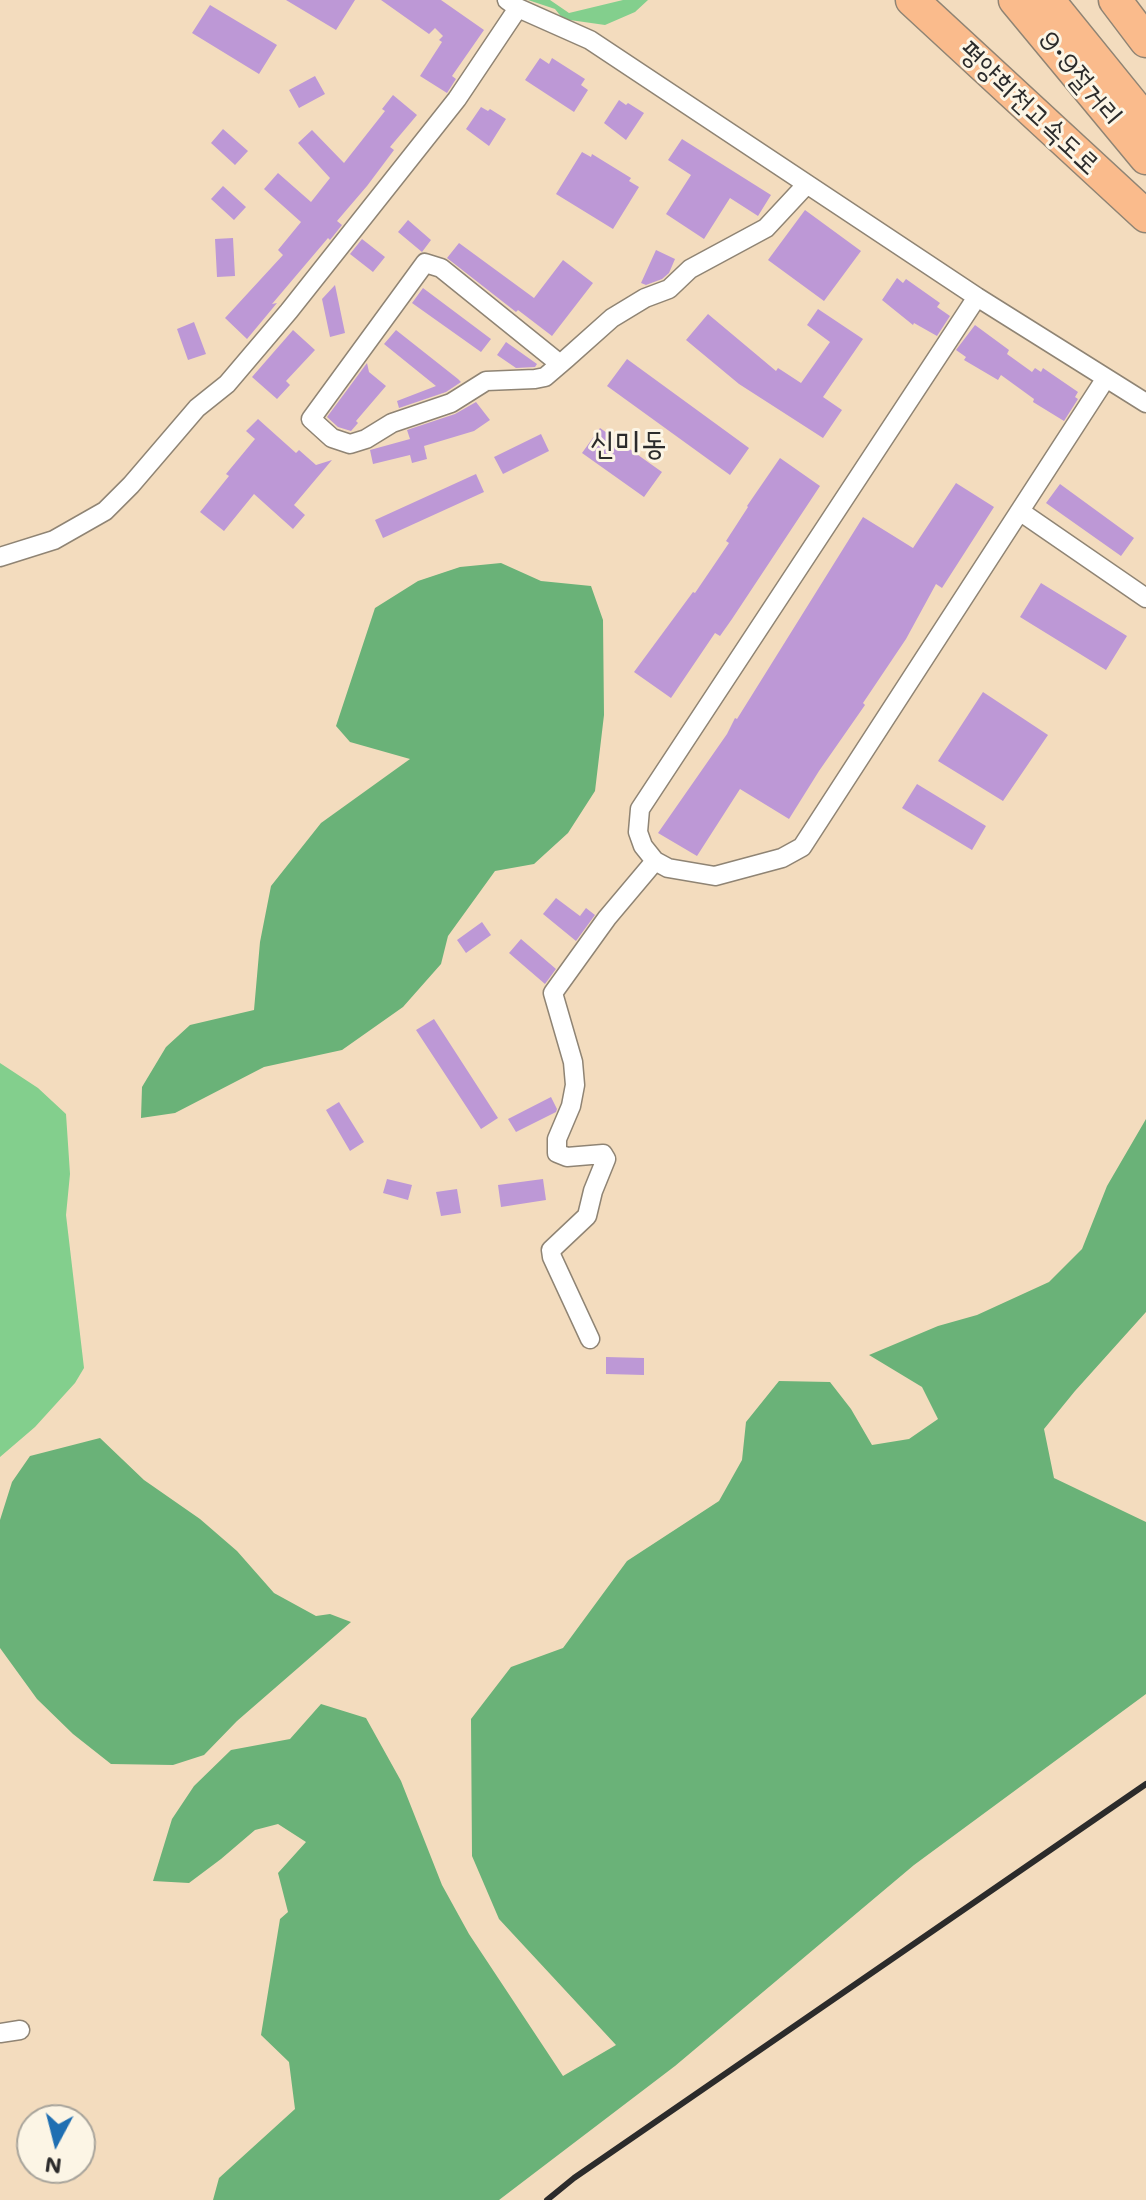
<!DOCTYPE html>
<html>
<head>
<meta charset="utf-8">
<style>
  body { margin:0 }
  #map { position:relative; width:1146px; height:2200px; overflow:hidden; background:#f3dcbe; font-family:Mali,sans-serif }
  canvas { display:block }
  .north { position:absolute; left:16px; top:2104px; width:80px; height:80px; box-sizing:border-box; background:#fcf5e5; border:2px solid #a8a49b; border-radius:50%; rotate:187deg; font-size:22px; font-weight:700; line-height:32px; text-align:center; color:#2b2b2b }
  .north::after { content:''; display:block; margin:auto; width:28px; height:36px; background:#1f6fb2; clip-path:polygon(50% 0,100% 100%,50% 72%,0 100%) }
</style>
</head>
<body>
<div id="map">
<canvas width="1146" height="2200"></canvas>
<div class="north">N</div>
</div>
<script>
const ctx = document.querySelector('canvas').getContext('2d');
ctx.lineJoin = 'round';
function fillPath(path, color) {
  ctx.fillStyle = color;
  ctx.fill(path, 'evenodd');
}
function toPath(rows) {
  const path = new Path2D();
  for (const r of rows) {
    path.moveTo(r[0], r[1]);
    for (let i = 2; i < r.length; i += 2) path.lineTo(r[i], r[i + 1]);
  }
  return path;
}
function strokePath(path, color, width, dash) {
  ctx.strokeStyle = color;
  ctx.lineWidth = width;
  ctx.lineCap = dash ? 'butt' : 'round';
  ctx.setLineDash(dash || []);
  ctx.stroke(path);
}
function drawText(font, color, halo, rows, align = 'center') {
  ctx.font = font + ' Mali,"Poor Story",sans-serif';
  ctx.lineWidth = 6;
  ctx.setLineDash([]);
  ctx.textBaseline = 'middle';
  ctx.strokeStyle = halo;
  ctx.fillStyle = color;
  for (const [text, x, y, turn = 0] of rows) {
    ctx.save();
    ctx.translate(x, y);
    ctx.rotate((+turn || 0) * Math.PI / 180);
    ctx.textAlign = isNaN(turn) ? turn : align;
    if (halo) ctx.strokeText(text, 0, 0);
    ctx.fillText(text, 0, 0);
    ctx.restore();
  }
}
const green = toPath([
  [528,0,550,0,569,13,623,0,648,0,635,12,605,25,563,19,555,9],
  [0,1063,38,1088,66,1114,70,1174,66,1215,84,1368,75,1383,35,1427,0,1457]
]);
const forest = toPath([
  [501,563,541,581,591,586,603,620,604,715,595,791,568,833,534,864,495,871,448,936,441,964,403,1007,342,1050,264,1067,175,1113,141,1118,142,1087,166,1047,190,1025,254,1010,260,942,271,886,321,823,410,759,350,742,336,726,375,608,418,581,460,567],
  [1146,1119,1146,1312,1075,1391,1044,1429,1054,1478,1146,1522,1146,1694,914,1865,675,2066,499,2200,213,2200,219,2178,295,2109,289,2062,261,2035,280,1919,288,1912,278,1873,306,1842,278,1824,255,1830,221,1859,189,1883,153,1881,172,1819,194,1786,231,1750,290,1739,321,1704,366,1718,401,1781,442,1885,469,1934,563,2076,616,2045,499,1919,472,1856,471,1719,511,1667,563,1648,627,1561,719,1501,742,1460,746,1422,779,1381,830,1382,851,1409,872,1445,909,1439,938,1419,922,1387,869,1355,938,1326,977,1315,1049,1282,1082,1249,1107,1186],
  [100,1438,144,1480,200,1519,237,1551,274,1593,316,1616,330,1614,351,1622,237,1721,204,1755,173,1765,111,1764,73,1734,37,1699,0,1648,0,1520,12,1482,30,1456]
]);
const building = toPath([
  [286,0,355,0,336,30],
  [381,0,441,0,484,30,452,76,456,79,447,93,420,76,442,42,439,40,443,36,435,28,429,34],
  [210,5,277,45,259,74,192,33],
  [540,58,549,64,552,58,585,79,581,85,588,90,574,112,525,80],
  [315,76,325,94,299,108,289,90],
  [393,95,417,115,390,147,394,150,367,186,337,221,342,225,330,240,328,238,272,304,277,303,247,339,225,318,283,255,278,250,301,222,264,189,278,173,311,202,330,178,298,143,312,130,344,163,385,111,382,109],
  [619,100,626,105,628,103,644,113,626,140,604,123],
  [481,107,488,111,490,109,506,119,489,146,466,129],
  [223,129,248,151,235,165,211,143],
  [682,139,771,195,758,216,730,198,704,239,666,214,691,175,668,160],
  [582,152,591,157,592,154,631,178,629,181,639,187,613,229,556,194],
  [223,186,246,207,234,220,211,199],
  [805,210,861,251,824,301,768,260],
  [408,220,431,240,422,252,398,232],
  [233,238,235,276,217,277,215,239],
  [362,239,385,257,373,272,350,254],
  [459,243,534,298,563,260,593,283,552,336,518,310,516,312,447,258],
  [656,250,675,259,669,273,662,279,646,285,641,283],
  [897,278,903,283,906,279,940,303,937,307,950,316,937,336,914,323,913,325,882,300],
  [335,285,345,333,330,337,322,299],
  [423,288,491,339,481,352,412,303],
  [818,309,863,339,823,397,842,410,823,438,739,384,686,340,708,314,776,371,778,368,801,383,830,342,807,325],
  [194,322,206,354,188,360,177,329],
  [975,325,1009,350,1007,354,1032,372,1035,368,1041,372,1043,368,1078,392,1075,397,1078,399,1064,421,1033,402,1034,399,1001,375,998,380,964,360,966,357,956,350],
  [293,330,315,350,286,381,290,385,277,399,252,377],
  [396,330,458,379,461,382,446,392,399,408,397,401,436,386,384,344],
  [506,342,537,364,535,367,516,368,497,355],
  [627,359,749,448,730,475,607,386],
  [367,363,369,372,386,386,356,421,358,423,351,431,338,427,327,417],
  [476,402,490,420,474,431,424,446,427,459,412,463,410,455,373,464,370,450,410,439,407,430,455,414],
  [258,419,296,453,299,450,316,465,332,460,294,505,305,515,293,529,254,494,224,531,200,512,229,476,226,474,255,439,246,431],
  [600,428,662,472,644,497,582,453],
  [541,434,549,451,503,474,494,457],
  [780,458,820,486,732,619,720,636,715,633,671,698,634,672,693,592,695,593,729,543,726,541,748,507,747,506],
  [476,474,484,492,383,538,375,520],
  [956,483,994,507,942,588,936,584,906,639,863,703,865,705,819,771,789,819,740,789,697,856,658,833,727,734,735,718,737,719,863,517,913,548],
  [1060,484,1134,538,1121,556,1046,503],
  [1041,583,1127,636,1106,670,1020,617],
  [983,692,1048,735,1003,801,938,761],
  [917,784,986,826,972,850,902,808],
  [556,898,580,916,586,908,595,915,576,941,543,914],
  [482,922,491,935,466,953,457,940],
  [521,939,556,969,545,984,509,953],
  [434,1019,498,1118,481,1129,416,1030],
  [551,1097,557,1109,556,1112,516,1132,508,1119],
  [339,1102,364,1142,350,1151,326,1110],
  [387,1179,412,1185,408,1200,383,1193],
  [543,1179,546,1200,501,1207,498,1185],
  [457,1189,461,1213,441,1216,436,1192],
  [606,1357,644,1358,644,1375,606,1374]
]);
const street = toPath([
  [507,0,518,8,590,40,977,297,1146,403],
  [977,297,640,809,638,832,643,846,655,861,668,868,715,876,782,858,802,847,1106,378],
  [560,364,441,268,425,263,311,419,332,438,350,444,366,439,392,423,451,403,486,381,535,379,545,377,566,359,612,318,645,298,669,289,690,269,766,228,807,184],
  [1021,512,1146,598],
  [0,557,54,540,105,511,131,485,197,408,227,384,289,311,457,99,518,8],
  [590,1339,552,1257,551,1250,587,1216,593,1191,606,1159,603,1154,567,1157,557,1153,557,1139,571,1106,575,1085,573,1062,553,993,607,918,655,861],
  [0,2033,20,2030]
]);
const highway = toPath([
  [912,0,1146,216],
  [1015,0,1146,158],
  [1048,0,1146,121],
  [1115,0,1146,41]
]);
const rail = toPath([
  [547,2200,574,2178,1146,1784]
]);
const streetNames = [
  ["9·9절거리",1080,79,50],
  ["평양희천고속도로",1029,108,43]
];
const quarterNames = [
  ["신미동",628,444]
];
fillPath(green, '#83cf8d');
fillPath(forest, '#6ab278');
fillPath(building, '#bd98d6');
strokePath(street, '#8f8474', 21);
strokePath(highway, '#8f8474', 35);
strokePath(street, '#fff', 18);
strokePath(highway, '#fabb8c', 32);
strokePath(rail, '#2b2b2b', 6);
drawText('28px', '#2b2b2b', '#fcf5e5', streetNames);
drawText('32px', '#2b2b2b', '#fcf5e5', quarterNames);
</script>
</body>
</html>
